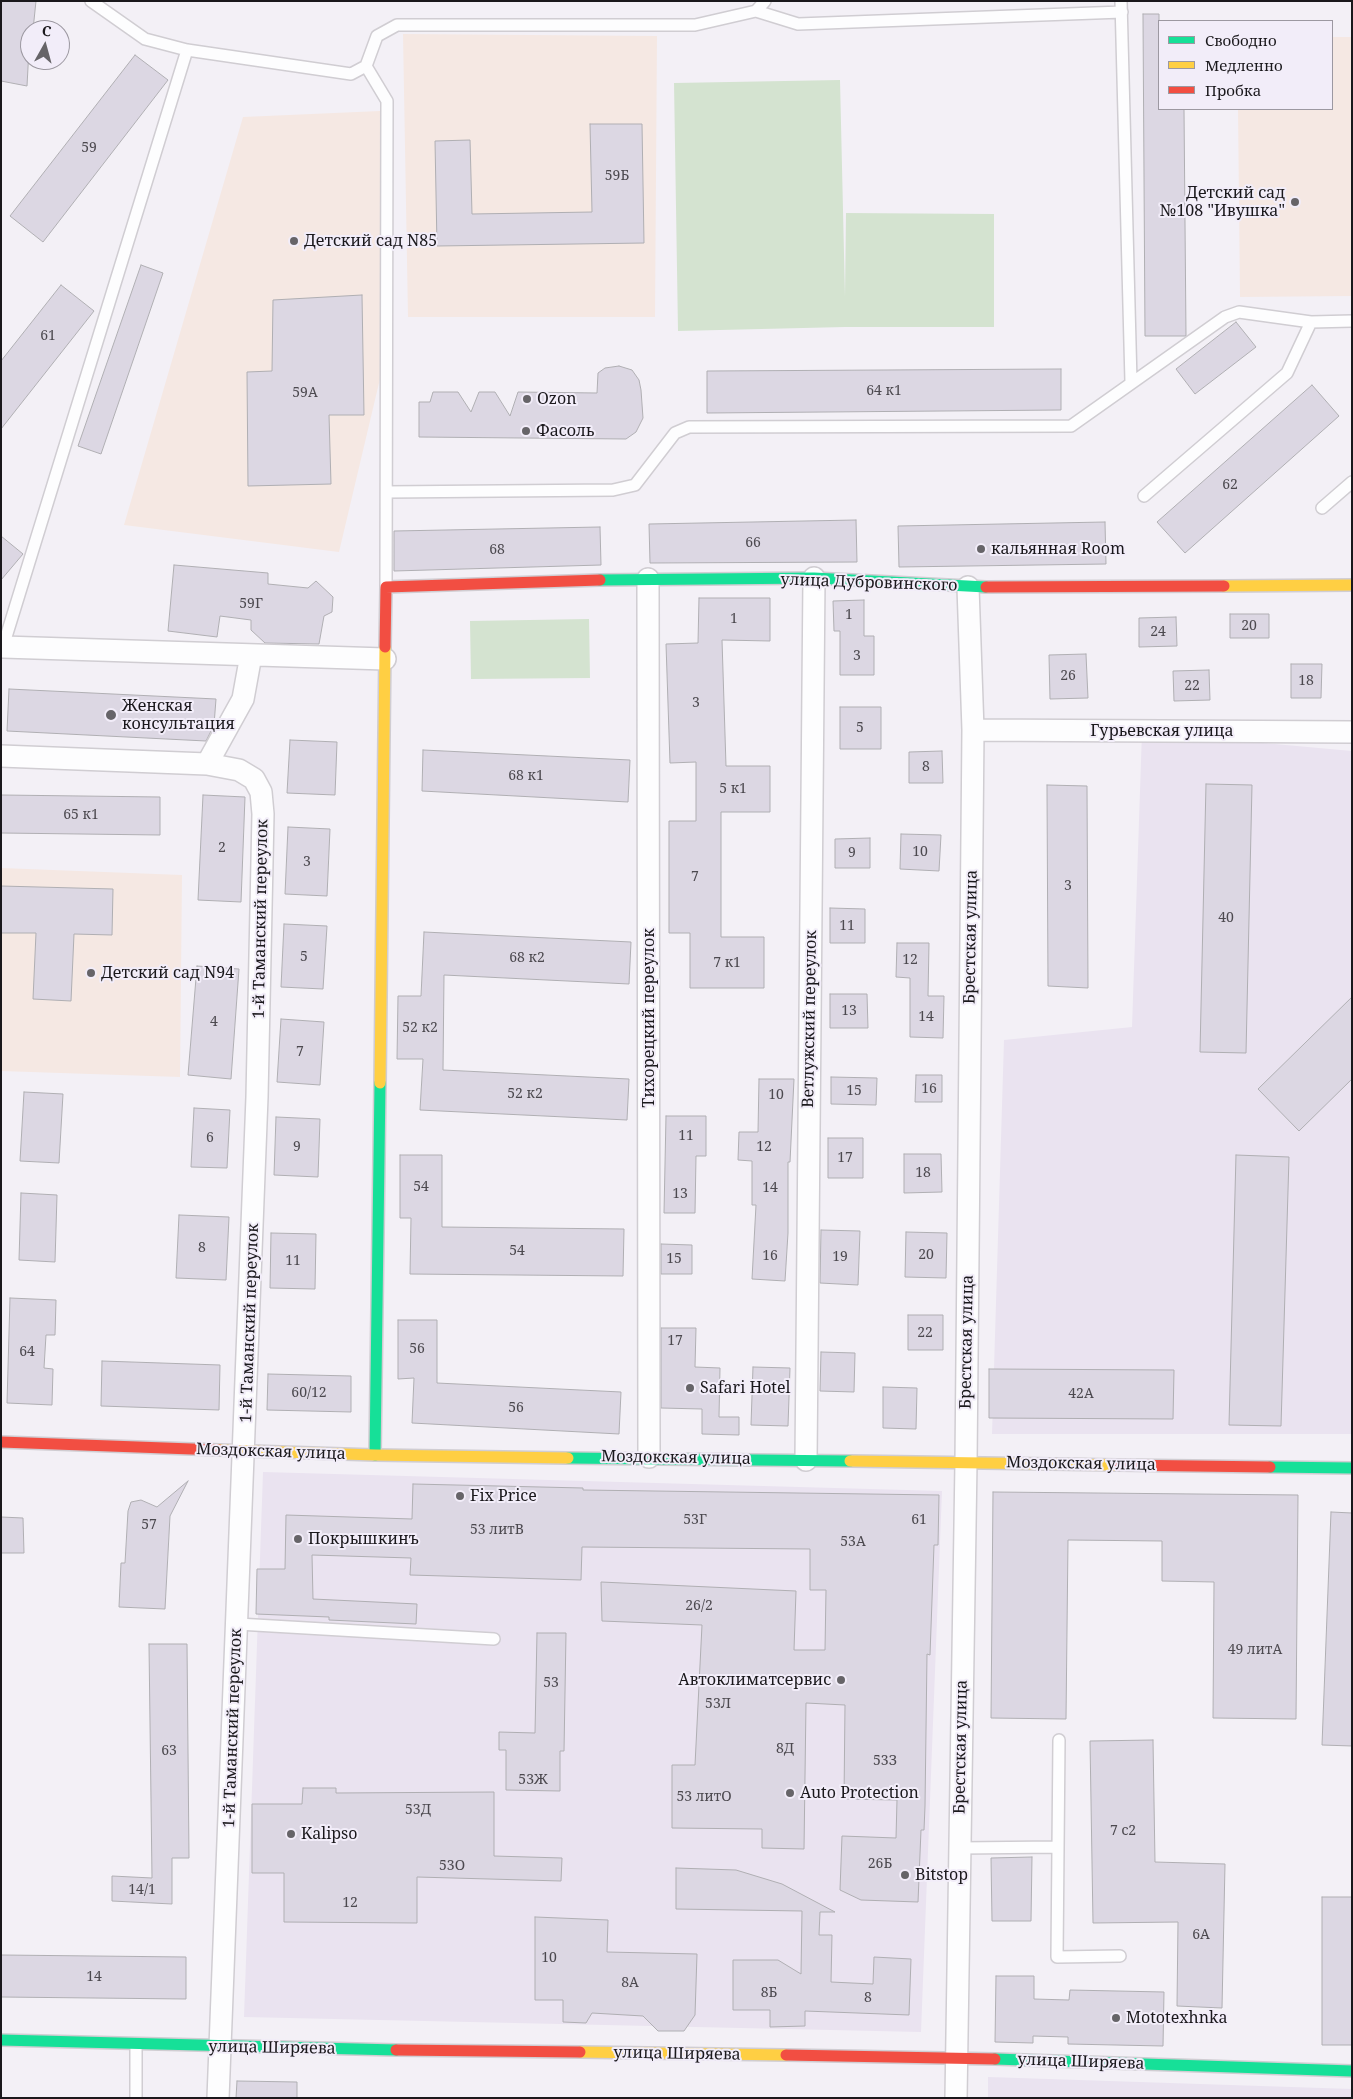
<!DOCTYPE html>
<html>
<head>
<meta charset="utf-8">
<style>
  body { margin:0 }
  #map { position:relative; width:1353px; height:2099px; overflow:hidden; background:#f3f0f6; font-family:"Noto Serif",serif }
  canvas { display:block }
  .frame { position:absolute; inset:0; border:2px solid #1a181c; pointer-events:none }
  .legend { position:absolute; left:1158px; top:20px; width:175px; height:90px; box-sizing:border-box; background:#f2edf9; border:1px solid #9c98a1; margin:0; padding:6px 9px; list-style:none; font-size:15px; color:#1a181c }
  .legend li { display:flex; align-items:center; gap:10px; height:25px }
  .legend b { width:25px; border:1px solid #9c98a1 }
  .north { position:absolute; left:20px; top:20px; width:50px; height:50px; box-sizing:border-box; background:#f2edf9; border:1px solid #9c98a1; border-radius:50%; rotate:7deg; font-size:14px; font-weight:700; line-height:20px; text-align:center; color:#1a181c }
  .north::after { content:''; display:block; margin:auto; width:18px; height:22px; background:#666468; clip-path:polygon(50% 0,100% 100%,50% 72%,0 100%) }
</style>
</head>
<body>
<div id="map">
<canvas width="1353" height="2099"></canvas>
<div class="frame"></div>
<ul class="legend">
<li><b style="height:6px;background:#16e098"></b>Свободно</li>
<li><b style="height:6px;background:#ffcf43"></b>Медленно</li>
<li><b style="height:6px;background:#f24e42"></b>Пробка</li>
</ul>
<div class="north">С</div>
</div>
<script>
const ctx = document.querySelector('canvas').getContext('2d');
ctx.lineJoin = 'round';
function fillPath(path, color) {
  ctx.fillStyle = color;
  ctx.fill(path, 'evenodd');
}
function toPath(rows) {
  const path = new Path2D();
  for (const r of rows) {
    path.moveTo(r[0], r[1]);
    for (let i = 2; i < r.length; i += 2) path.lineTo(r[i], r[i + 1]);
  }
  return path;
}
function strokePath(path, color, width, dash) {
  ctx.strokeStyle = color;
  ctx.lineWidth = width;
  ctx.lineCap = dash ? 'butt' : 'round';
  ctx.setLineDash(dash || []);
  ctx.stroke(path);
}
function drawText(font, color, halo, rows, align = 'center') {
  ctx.font = font + ' "Noto Serif",serif';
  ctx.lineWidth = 4;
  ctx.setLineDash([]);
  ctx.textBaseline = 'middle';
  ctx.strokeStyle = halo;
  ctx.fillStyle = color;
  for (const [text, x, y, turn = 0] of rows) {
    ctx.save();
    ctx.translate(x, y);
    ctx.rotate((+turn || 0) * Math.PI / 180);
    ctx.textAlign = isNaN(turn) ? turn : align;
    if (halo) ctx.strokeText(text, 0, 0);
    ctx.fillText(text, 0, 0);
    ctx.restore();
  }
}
const built = toPath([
  [1142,732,1352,751,1352,1434,992,1434,1004,1040,1132,1027],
  [263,1472,942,1491,921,2032,244,2017],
  [988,2077,1352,2089,1352,2098,988,2098]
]);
const education = toPath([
  [403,34,657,36,655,317,408,317],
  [1332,37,1352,37,1352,296,1240,297,1238,109,1332,109],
  [380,111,383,366,339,552,124,525,243,117],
  [1,868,182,875,180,1077,1,1071]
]);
const green = toPath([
  [840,80,845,297,846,213,994,214,994,327,845,327,678,331,674,83],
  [589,619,590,678,471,679,470,621]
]);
const building = toPath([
  [1,1,36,1,33,30,30,30,27,86,1,81,1,1],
  [1143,14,1159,14,1159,109,1184,109,1186,336,1145,336,1143,14],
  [135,55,168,80,43,242,10,216,135,55],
  [590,124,642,124,644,243,437,246,435,141,470,140,472,214,592,212,590,124],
  [141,265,163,273,101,454,78,446,141,265],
  [61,285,94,311,1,429,1,361,61,285],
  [362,295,364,415,329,415,331,484,248,486,247,372,272,371,273,300,362,295],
  [1236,322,1256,347,1195,394,1176,369,1236,322],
  [619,366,632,370,639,380,641,390,643,418,636,432,626,439,419,437,419,402,430,402,433,392,458,392,471,412,479,392,495,392,510,416,518,392,597,393,598,373,605,368,619,366],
  [1061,369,1061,410,707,413,707,371,1061,369],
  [1312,385,1339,416,1185,553,1157,522,1312,385],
  [856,520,857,562,650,563,649,524,856,520],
  [1105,522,1106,564,899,567,898,526,1105,522],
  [600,527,601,565,394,571,394,531,600,527],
  [1,536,23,554,1,580,1,536],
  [174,565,268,573,268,584,308,588,316,581,333,597,332,612,324,616,319,644,265,643,251,630,251,620,220,616,217,637,168,631,174,565],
  [699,598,770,598,770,641,722,640,726,766,770,766,770,812,721,812,721,937,764,937,764,988,690,988,690,933,669,933,669,821,696,821,696,762,670,763,666,644,698,643,699,598],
  [864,600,864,636,874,636,874,675,840,675,840,631,834,631,833,601,864,600],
  [1230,614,1269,614,1269,638,1230,638,1230,614],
  [1176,617,1177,646,1139,647,1139,618,1176,617],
  [1086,654,1088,698,1050,699,1049,655,1086,654],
  [1291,664,1322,664,1321,698,1291,698,1291,664],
  [1209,670,1210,700,1174,701,1173,671,1209,670],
  [9,689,216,699,214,725,206,741,7,731,9,689],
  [840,707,881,707,881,749,840,749,840,707],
  [290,740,337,742,335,795,287,793,290,740],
  [423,750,630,760,628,802,422,791,423,750],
  [942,751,943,783,909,783,909,752,942,751],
  [1206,784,1252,785,1246,1053,1200,1052,1206,784],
  [1047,785,1087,786,1088,988,1048,986,1047,785],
  [1,795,160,797,160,835,1,833,1,795],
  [203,795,245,797,241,902,198,900,203,795],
  [288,827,330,829,327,896,285,894,288,827],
  [901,834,941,835,939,871,900,869,901,834],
  [870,838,870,868,835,868,835,839,870,838],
  [1,886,113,889,112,935,74,934,71,1001,33,999,36,933,1,933,1,886],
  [830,908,865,909,865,943,830,943,830,908],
  [284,924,327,926,323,989,281,987,284,924],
  [424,932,631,942,629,984,444,975,443,1070,629,1079,627,1120,420,1110,423,1059,397,1059,398,996,421,996,424,932],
  [897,943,929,943,928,996,944,996,943,1038,910,1037,910,978,896,977,897,943],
  [197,966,239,969,231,1079,188,1075,197,966],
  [830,994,867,994,868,1028,830,1028,830,994],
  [1352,997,1352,1079,1299,1131,1258,1089,1352,997],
  [281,1019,324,1022,320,1085,277,1082,281,1019],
  [916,1075,942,1075,942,1102,915,1102,916,1075],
  [831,1077,877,1078,876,1105,831,1104,831,1077],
  [759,1079,794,1079,790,1162,788,1162,788,1233,785,1281,752,1279,756,1205,752,1205,752,1161,738,1160,739,1132,758,1132,759,1079],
  [24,1092,63,1094,59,1163,20,1161,24,1092],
  [194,1108,230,1110,227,1168,191,1167,194,1108],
  [666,1116,706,1116,706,1156,696,1156,695,1213,664,1213,666,1116],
  [276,1117,320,1119,318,1177,274,1175,276,1117],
  [828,1138,863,1138,863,1178,828,1178,828,1138],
  [904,1154,941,1154,942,1192,904,1193,904,1154],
  [400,1155,442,1155,442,1227,624,1229,623,1276,410,1274,411,1218,400,1218,400,1155],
  [1236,1155,1289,1157,1281,1426,1229,1425,1236,1155],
  [21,1193,57,1195,55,1262,19,1260,21,1193],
  [179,1215,229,1217,226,1280,176,1278,179,1215],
  [821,1230,860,1231,858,1285,820,1283,821,1230],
  [906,1232,947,1233,946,1278,905,1277,906,1232],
  [271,1233,316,1234,315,1289,270,1288,271,1233],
  [661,1244,692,1245,692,1274,661,1274,661,1244],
  [10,1298,56,1300,55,1335,46,1335,44,1368,53,1369,52,1405,7,1403,10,1298],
  [908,1315,943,1315,943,1350,908,1350,908,1315],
  [398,1320,437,1320,437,1383,621,1392,619,1434,412,1423,414,1378,398,1379,398,1320],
  [661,1328,696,1328,695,1367,720,1368,719,1417,739,1417,739,1435,702,1434,702,1409,661,1408,661,1328],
  [821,1352,855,1353,854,1392,820,1391,821,1352],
  [102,1361,220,1365,219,1410,101,1406,102,1361],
  [753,1367,790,1368,788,1426,751,1425,753,1367],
  [989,1369,1174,1370,1173,1419,989,1418,989,1369],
  [268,1374,351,1376,351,1412,267,1410,268,1374],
  [883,1387,917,1388,916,1429,883,1428,883,1387],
  [188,1481,170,1516,165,1609,119,1607,121,1563,125,1563,128,1511,131,1502,141,1500,157,1507,188,1481],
  [413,1484,583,1488,583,1490,939,1495,938,1545,934,1545,930,1655,927,1654,925,1806,924,1830,921,1830,918,1902,861,1900,840,1890,842,1836,896,1838,897,1800,844,1799,845,1705,806,1703,804,1849,762,1848,762,1829,672,1828,672,1765,695,1765,702,1625,602,1621,601,1582,796,1591,794,1650,825,1650,826,1590,810,1590,810,1549,582,1547,581,1580,410,1575,411,1558,312,1555,313,1599,417,1604,416,1624,329,1620,329,1617,256,1614,257,1569,285,1569,286,1515,412,1519,413,1484],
  [993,1492,1298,1495,1296,1719,1213,1718,1214,1582,1162,1581,1162,1541,1068,1540,1066,1719,991,1718,993,1492],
  [1331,1512,1352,1513,1352,1746,1322,1745,1331,1512],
  [1,1517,23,1518,24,1553,1,1553,1,1517],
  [537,1633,566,1633,564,1751,560,1751,560,1791,506,1790,506,1750,499,1750,499,1732,535,1733,537,1633],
  [149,1644,187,1644,189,1858,172,1858,172,1904,112,1901,112,1876,152,1878,149,1644],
  [1153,1740,1155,1862,1225,1864,1222,2008,1177,2006,1178,1922,1093,1923,1090,1741,1153,1740],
  [303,1788,336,1788,336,1793,494,1792,494,1856,562,1858,561,1881,417,1877,417,1923,284,1922,284,1873,252,1873,252,1804,302,1804,303,1788],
  [1032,1857,1031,1921,992,1921,991,1858,1032,1857],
  [676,1868,736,1870,782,1884,835,1912,820,1912,819,1935,832,1935,831,1982,873,1984,874,1957,911,1959,909,2015,805,2011,805,2026,770,2027,770,2010,733,2010,733,1960,778,1960,801,1974,802,1911,676,1909,676,1868],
  [1322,1897,1352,1897,1352,2045,1322,2045,1322,1897],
  [535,1917,608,1920,607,1952,697,1954,695,2015,684,2031,658,2031,643,2016,592,2013,586,2023,563,2022,563,2000,535,2000,535,1917],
  [1,1955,186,1957,186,1999,1,1997,1,1955],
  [996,1976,1034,1976,1034,1999,1069,2000,1070,1990,1164,1992,1163,2046,1068,2044,1068,2037,1033,2036,1033,2043,995,2042,996,1976],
  [237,2081,297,2082,297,2098,236,2098,237,2081]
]);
const lane = toPath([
  [91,1,145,39,187,50,351,74,366,66,377,36,397,25,695,25,756,11,765,1],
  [1121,1,1131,382],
  [756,11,798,24,1122,12],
  [366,66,387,101,386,587],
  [387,492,613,490,635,485,675,433,689,427,1071,426,1225,317,1239,312,1311,322,1352,321],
  [1144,496,1287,373,1311,322],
  [1322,508,1352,482],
  [2,650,187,50],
  [238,1624,494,1639],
  [1059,1740,1057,1957,1120,1956],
  [960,1848,1058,1847],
  [136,2098,136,2045]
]);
const street = toPath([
  [648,579,649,1457],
  [3,647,385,659],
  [973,730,1352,732],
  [1,756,207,764],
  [806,1460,814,578],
  [218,2098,257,1097,263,814,261,792,254,779,239,770,207,764,243,699,251,655],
  [956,2098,966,1462,973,730,968,587]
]);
const fast = toPath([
  [600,580,814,578,986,587],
  [375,1455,380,1083],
  [568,1458,850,1461],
  [1270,1467,1352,1468],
  [1,2040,396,2050],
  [995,2059,1352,2071]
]);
const slow = toPath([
  [1224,586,1352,585],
  [380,1083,385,647],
  [219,1450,375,1455,568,1458],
  [850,1461,1117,1465],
  [580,2052,786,2055]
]);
const jam = toPath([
  [986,587,1224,586],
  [385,647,386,587,600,580],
  [1,1442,219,1450],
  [1117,1465,1270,1467],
  [396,2050,580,2052],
  [786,2055,995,2059]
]);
const markers = [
  [1295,202,5,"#666468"],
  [294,241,5,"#666468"],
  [527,399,5,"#666468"],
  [526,431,5,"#666468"],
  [981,549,5,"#666468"],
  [111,715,6,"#666468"],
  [91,973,5,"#666468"],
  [690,1388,5,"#666468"],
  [460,1496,5,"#666468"],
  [298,1539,5,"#666468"],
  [841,1680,5,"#666468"],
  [790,1793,5,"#666468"],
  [291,1834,5,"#666468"],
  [905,1875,5,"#666468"],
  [1116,2018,5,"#666468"]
];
const numberNames = [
  ["59",89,148],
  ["59Б",617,176],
  ["61",48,336],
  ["64 к1",884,391],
  ["59А",305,393],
  ["62",1230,485],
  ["66",753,543],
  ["68",497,550],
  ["59Г",251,604],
  ["1",849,615],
  ["1",734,619],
  ["20",1249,626],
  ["24",1158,632],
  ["3",857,656],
  ["26",1068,676],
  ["18",1306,681],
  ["22",1192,686],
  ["3",696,703],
  ["5",860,728],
  ["8",926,767],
  ["68 к1",526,776],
  ["5 к1",733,789],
  ["65 к1",81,815],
  ["2",222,848],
  ["10",920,852],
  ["9",852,853],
  ["3",307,862],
  ["7",695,877],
  ["3",1068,886],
  ["40",1226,918],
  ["11",847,926],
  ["5",304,957],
  ["68 к2",527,958],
  ["12",910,960],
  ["7 к1",727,963],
  ["13",849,1011],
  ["14",926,1017],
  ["4",214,1022],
  ["52 к2",420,1028],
  ["7",300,1052],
  ["16",929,1089],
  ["15",854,1091],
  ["52 к2",525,1094],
  ["10",776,1095],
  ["11",686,1136],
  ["6",210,1138],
  ["9",297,1147],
  ["12",764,1147],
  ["17",845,1158],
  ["18",923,1173],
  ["54",421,1187],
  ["14",770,1188],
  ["13",680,1194],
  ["8",202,1248],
  ["54",517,1251],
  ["20",926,1255],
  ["16",770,1256],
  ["19",840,1257],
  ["15",674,1259],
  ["11",293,1261],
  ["22",925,1333],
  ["17",675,1341],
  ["56",417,1349],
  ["64",27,1352],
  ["60/12",309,1393],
  ["42А",1081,1394],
  ["56",516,1408],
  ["53Г",695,1520],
  ["61",919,1520],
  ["57",149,1525],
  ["53 литВ",497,1530],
  ["53А",853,1542],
  ["26/2",699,1606],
  ["49 литА",1255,1650],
  ["53",551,1683],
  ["53Л",718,1704],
  ["8Д",785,1749],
  ["63",169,1751],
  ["53З",885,1761],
  ["53Ж",533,1780],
  ["53 литО",704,1797],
  ["53Д",418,1810],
  ["7 с2",1123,1831],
  ["26Б",880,1864],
  ["53О",452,1866],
  ["14/1",142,1890],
  ["12",350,1903],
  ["6А",1201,1935],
  ["10",549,1958],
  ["14",94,1977],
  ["8А",630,1983],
  ["8Б",769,1993],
  ["8",868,1998]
];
const poiNames = [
  ["Детский сад",1285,193,"right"],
  ["№108 \"Ивушка\"",1285,211,"right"],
  ["Детский сад N85",304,241],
  ["Ozon",537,399],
  ["Фасоль",536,431],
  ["кальянная Room",991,549],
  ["Женская",122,706],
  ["консультация",122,724],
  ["Детский сад N94",101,973],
  ["Safari Hotel",700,1388],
  ["Fix Price",470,1496],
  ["Покрышкинъ",308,1539],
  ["Автоклиматсервис",831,1680,"right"],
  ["Auto Protection",800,1793],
  ["Kalipso",301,1834],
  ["Bitstop",915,1875],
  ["Mototexhnka",1126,2018]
];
const streetNames = [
  ["улица Дубровинского",869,583,2],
  ["Гурьевская улица",1162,731],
  ["1-й Таманский переулок",261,919,-89],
  ["Брестская улица",971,937,-89],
  ["Тихорецкий переулок",649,1018,-90],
  ["Ветлужский переулок",810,1019,-89],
  ["1-й Таманский переулок",250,1323,-88],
  ["Брестская улица",967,1342,-89],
  ["Моздокская улица",271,1452,2],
  ["Моздокская улица",676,1458,1],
  ["Моздокская улица",1081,1464,1],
  ["1-й Таманский переулок",233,1728,-88],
  ["Брестская улица",961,1747,-89],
  ["улица Ширяева",272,2048,1],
  ["улица Ширяева",677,2054,1],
  ["улица Ширяева",1081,2062,2]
];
fillPath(built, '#eae3f0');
fillPath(education, '#f5e8e3');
fillPath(green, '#d4e3d0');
fillPath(building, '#dcd7e3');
strokePath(building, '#b0afb3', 1);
strokePath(lane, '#d0cdd2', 14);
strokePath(street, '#d0cdd2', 24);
strokePath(fast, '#d0cdd2', 14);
strokePath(slow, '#d0cdd2', 14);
strokePath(jam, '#d0cdd2', 14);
strokePath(lane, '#fdfdfe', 11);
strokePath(street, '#fdfdfe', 21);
strokePath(fast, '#16e098', 11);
strokePath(slow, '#ffcf43', 11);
strokePath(jam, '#f24e42', 11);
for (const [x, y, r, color] of markers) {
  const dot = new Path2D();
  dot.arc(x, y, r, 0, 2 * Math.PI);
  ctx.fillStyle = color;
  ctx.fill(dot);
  strokePath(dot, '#f2edf9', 2);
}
drawText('14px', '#4c494f', null, numberNames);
drawText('16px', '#1a181c', '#f2edf9', poiNames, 'left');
drawText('16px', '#1a181c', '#f2edf9', streetNames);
</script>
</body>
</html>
